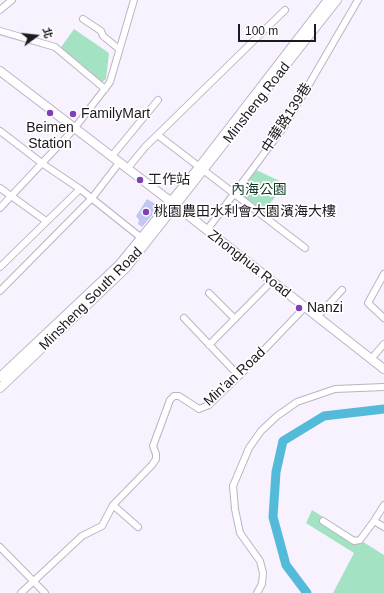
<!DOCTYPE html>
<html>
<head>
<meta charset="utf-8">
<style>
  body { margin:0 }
  #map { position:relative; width:384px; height:593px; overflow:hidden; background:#f7f2fd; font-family:Arial,"Noto Sans TC",sans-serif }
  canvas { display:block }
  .north { position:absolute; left:16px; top:16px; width:40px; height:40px; -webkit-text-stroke:3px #fff; paint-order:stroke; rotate:75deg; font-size:11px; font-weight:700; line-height:16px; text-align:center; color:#1d1920 }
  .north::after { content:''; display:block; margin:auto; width:14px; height:18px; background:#1d1920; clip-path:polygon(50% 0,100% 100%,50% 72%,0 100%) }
  .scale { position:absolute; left:238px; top:24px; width:78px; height:18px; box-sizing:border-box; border:2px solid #1d1920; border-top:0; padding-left:5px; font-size:12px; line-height:14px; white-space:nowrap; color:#1d1920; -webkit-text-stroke:3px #fff; paint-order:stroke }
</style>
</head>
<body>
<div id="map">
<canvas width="384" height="593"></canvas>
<div class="north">北</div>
<div class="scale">100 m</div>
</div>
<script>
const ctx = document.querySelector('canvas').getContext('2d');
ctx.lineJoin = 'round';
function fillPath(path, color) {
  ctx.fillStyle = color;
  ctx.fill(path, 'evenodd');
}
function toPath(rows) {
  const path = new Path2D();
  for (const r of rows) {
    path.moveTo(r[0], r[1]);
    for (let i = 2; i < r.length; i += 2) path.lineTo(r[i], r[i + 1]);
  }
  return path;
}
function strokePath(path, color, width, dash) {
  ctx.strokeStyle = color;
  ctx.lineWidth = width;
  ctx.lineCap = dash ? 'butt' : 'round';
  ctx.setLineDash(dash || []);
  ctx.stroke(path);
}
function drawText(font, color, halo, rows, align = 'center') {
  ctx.font = font + ' Arial,"Noto Sans TC",sans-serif';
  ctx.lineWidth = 3.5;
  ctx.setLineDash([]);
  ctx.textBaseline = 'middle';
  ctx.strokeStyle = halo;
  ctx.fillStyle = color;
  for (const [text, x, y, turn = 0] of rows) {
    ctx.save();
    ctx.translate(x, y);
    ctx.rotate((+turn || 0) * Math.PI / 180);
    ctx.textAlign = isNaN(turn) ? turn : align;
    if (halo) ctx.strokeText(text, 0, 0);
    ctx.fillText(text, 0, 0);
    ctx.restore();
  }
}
const green = toPath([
  [74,29,109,53,106,79,101,83,59,50],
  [252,168,286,184,262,213,234,192],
  [312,510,384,555,384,593,333,593,354,553,306,523]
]);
const river = toPath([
  [307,593,286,565,273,517,276,472,283,441,324,416,384,409]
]);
const building = toPath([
  [147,199,157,205,158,208,142,227,138,224,139,220,136,216]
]);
const minor = toPath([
  [0,10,12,0],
  [83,19,101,31,103,36,119,49],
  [0,31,55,47,105,89],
  [0,131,43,164,80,189,144,240],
  [159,136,305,248],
  [111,157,158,100],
  [127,169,145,147,285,10],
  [0,188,46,221],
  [0,208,74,129,110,82,134,0],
  [207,230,286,124,358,0],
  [0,267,80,189],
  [384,274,368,303,384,318],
  [0,291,92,198,119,163],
  [209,293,235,319],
  [317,317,342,290],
  [184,318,239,376],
  [209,345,271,282],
  [371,359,384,344],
  [113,505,138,527],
  [384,505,374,521,384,527],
  [323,521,354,541,360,540,374,521],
  [0,547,45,593],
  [21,593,82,536,102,526,113,505,152,465,156,459,156,454,153,446,170,400,174,396,179,396,199,409,209,405,241,374,305,307],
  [257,593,262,584,263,573,260,561,240,533,235,509,233,486,249,448,261,431,277,416,297,402,335,389,384,387]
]);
const major = toPath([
  [0,71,170,201,384,369],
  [0,377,119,265,200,166,328,0],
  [0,388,126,268,337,0]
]);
const markers = [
  [50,113,4,"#8040b5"],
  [73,114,4,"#8040b5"],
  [140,180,4,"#8040b5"],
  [146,212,4,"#8040b5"],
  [299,308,4,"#8040b5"]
];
const streetNames = [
  ["Minsheng Road",257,103,-52],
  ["中華路139巷",287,118,-57],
  ["Zhonghua Road",249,264,38],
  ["Minsheng South Road",91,299,-45],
  ["Min'an Road",235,377,-43]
];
const poiNames = [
  ["FamilyMart",81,114],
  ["Beimen",50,128,"center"],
  ["Station",50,144,"center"],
  ["工作站",148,180],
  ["桃園農田水利會大園濱海大樓",154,212],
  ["Nanzi",307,308]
];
const parkNames = [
  ["內海公園",259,190]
];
fillPath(green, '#a3e3c3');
strokePath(river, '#53bad9', 9);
fillPath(building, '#c1c6f3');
strokePath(minor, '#bcb3c5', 8);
strokePath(major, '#bcb3c5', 10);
strokePath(minor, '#fff', 6);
strokePath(major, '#fff', 8);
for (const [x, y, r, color] of markers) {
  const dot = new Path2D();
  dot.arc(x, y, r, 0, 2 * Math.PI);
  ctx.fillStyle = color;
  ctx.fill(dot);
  strokePath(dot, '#fff', 1.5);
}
drawText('14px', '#1d1920', '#fff', streetNames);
drawText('14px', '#1d1920', '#fff', poiNames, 'left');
drawText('14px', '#133a29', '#fff', parkNames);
</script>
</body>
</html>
